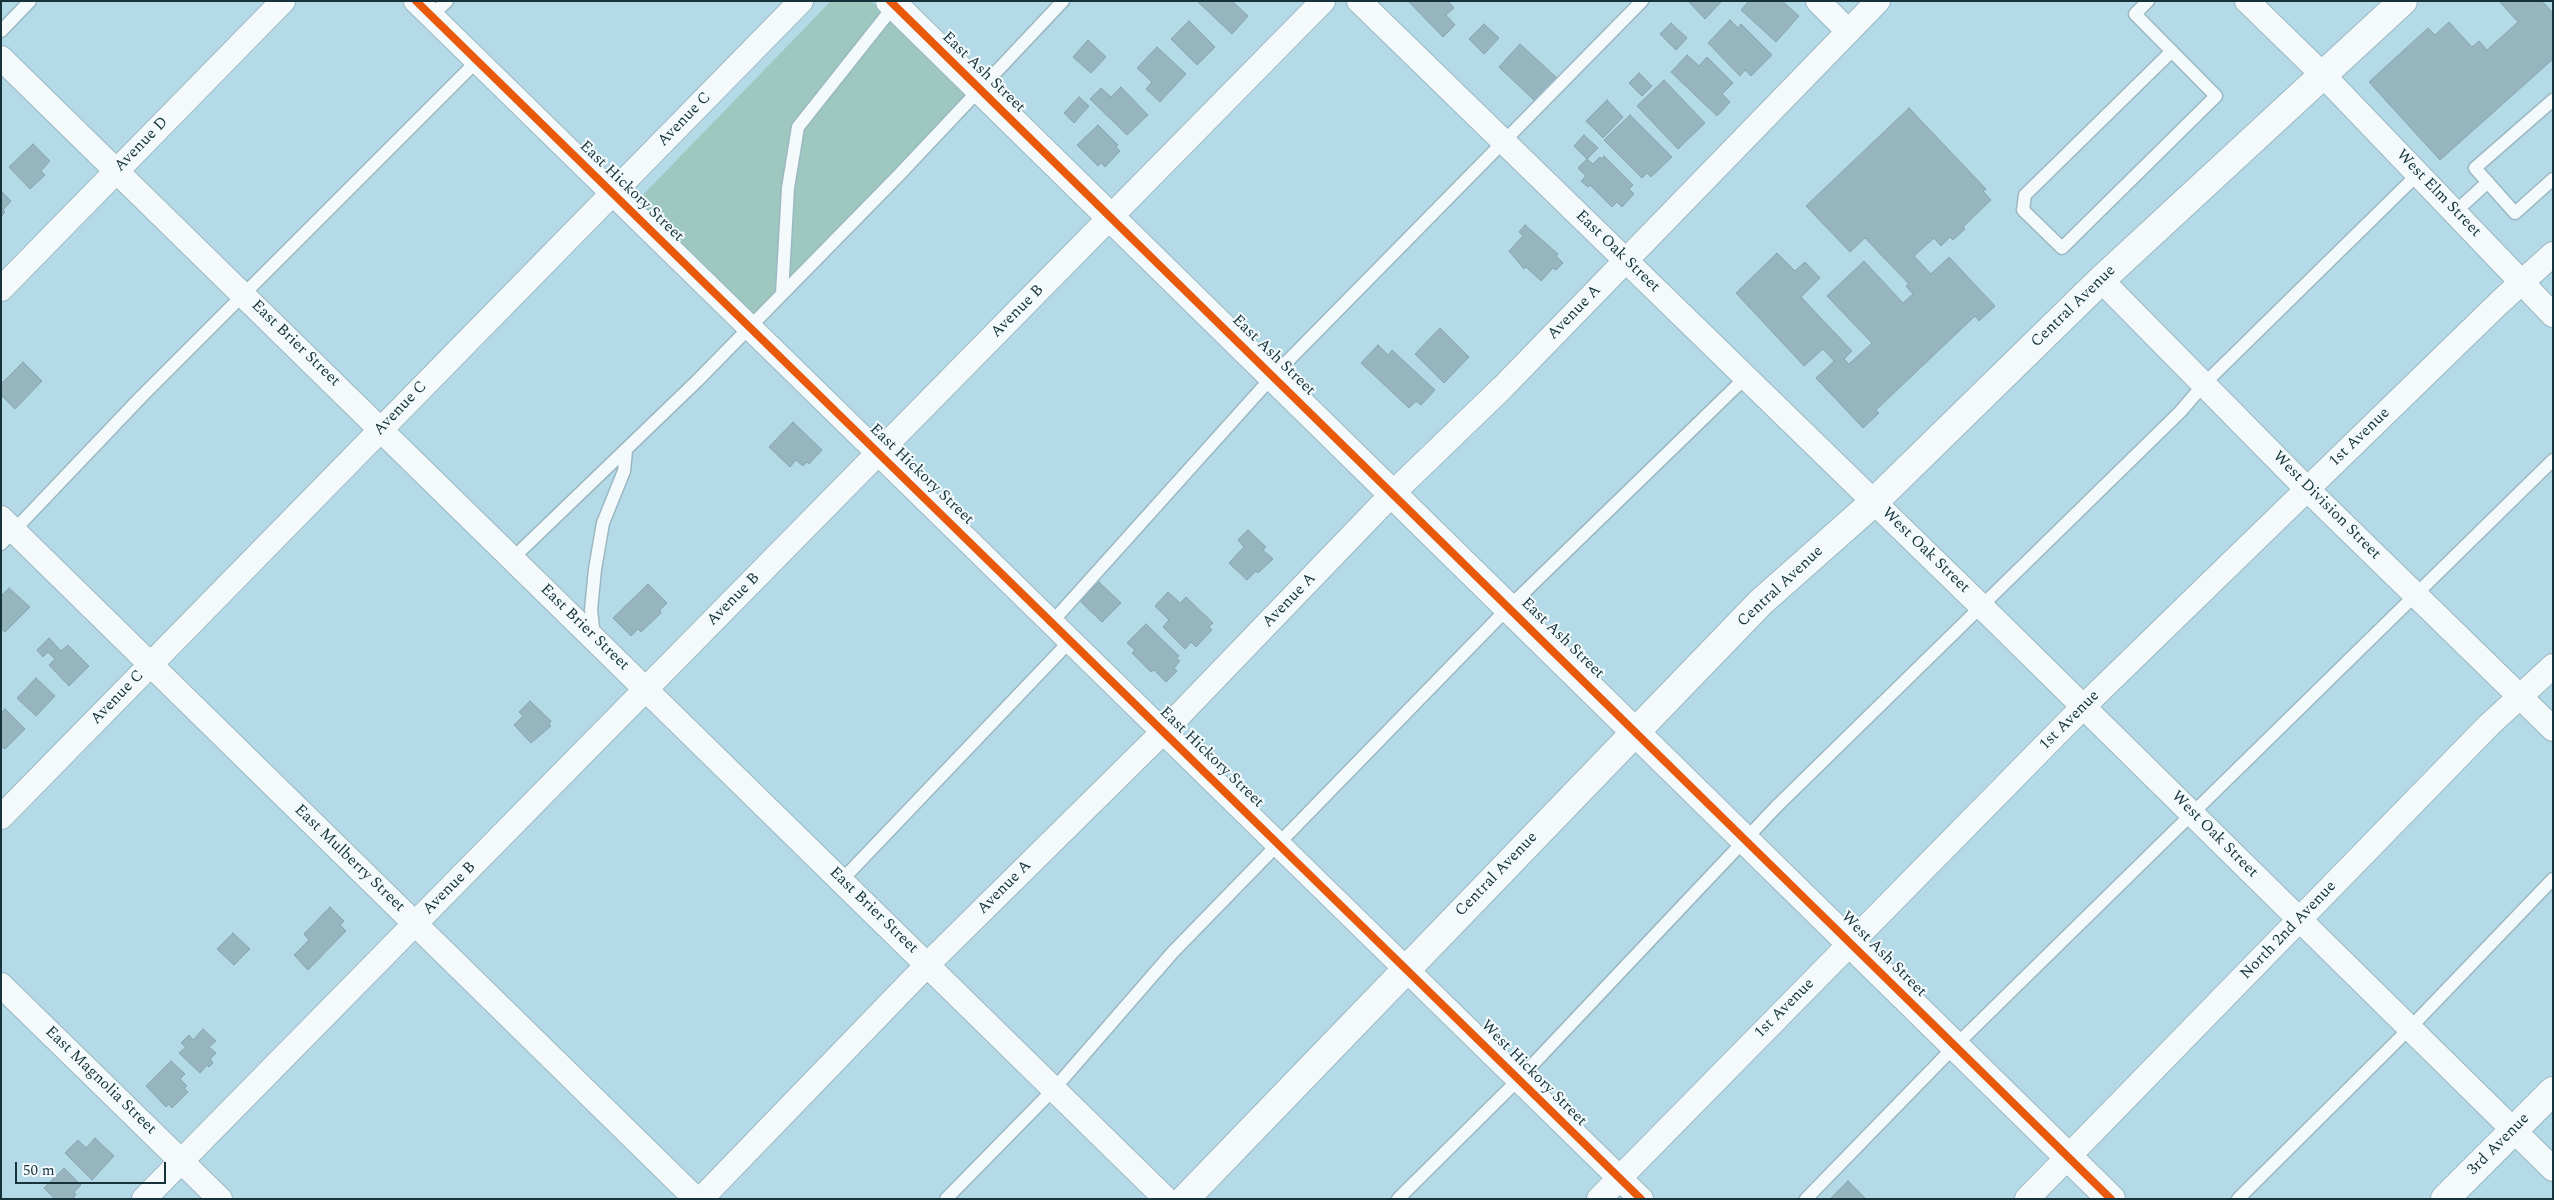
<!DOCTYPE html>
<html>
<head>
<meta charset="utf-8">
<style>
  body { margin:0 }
  #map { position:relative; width:2554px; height:1200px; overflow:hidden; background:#b5dae7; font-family:Spectral,serif }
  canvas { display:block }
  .frame { position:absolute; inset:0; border:2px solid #16333c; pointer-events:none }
  .scale { position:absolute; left:15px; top:1162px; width:151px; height:22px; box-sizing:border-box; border:2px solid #16333c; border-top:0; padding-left:6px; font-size:15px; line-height:18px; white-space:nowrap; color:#16333c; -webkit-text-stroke:4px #f4fbfd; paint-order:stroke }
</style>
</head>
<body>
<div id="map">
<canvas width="2554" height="1200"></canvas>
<div class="frame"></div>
<div class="scale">50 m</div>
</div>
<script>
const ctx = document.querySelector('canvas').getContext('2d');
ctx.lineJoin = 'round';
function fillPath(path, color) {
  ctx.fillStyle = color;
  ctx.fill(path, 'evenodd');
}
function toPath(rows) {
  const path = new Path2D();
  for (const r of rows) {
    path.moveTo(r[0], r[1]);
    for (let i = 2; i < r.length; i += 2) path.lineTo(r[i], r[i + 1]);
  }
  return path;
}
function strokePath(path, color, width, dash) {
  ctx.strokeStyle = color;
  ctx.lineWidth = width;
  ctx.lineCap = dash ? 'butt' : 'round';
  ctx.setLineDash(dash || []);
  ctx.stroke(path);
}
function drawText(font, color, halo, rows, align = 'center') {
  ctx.font = font + ' Spectral,serif';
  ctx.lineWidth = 4;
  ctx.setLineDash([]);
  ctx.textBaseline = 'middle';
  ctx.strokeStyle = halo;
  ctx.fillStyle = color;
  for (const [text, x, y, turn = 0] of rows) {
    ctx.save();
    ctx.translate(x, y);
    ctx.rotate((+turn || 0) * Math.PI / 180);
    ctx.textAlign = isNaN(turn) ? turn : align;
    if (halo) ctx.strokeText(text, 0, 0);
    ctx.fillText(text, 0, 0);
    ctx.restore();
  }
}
const green = toPath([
  [831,1,871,1,967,96,752,315,637,201]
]);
const building = toPath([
  [1197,1,1232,1,1248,16,1232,34,1197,1],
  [1408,1,1448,1,1454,8,1446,15,1455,25,1443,37,1408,1],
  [1688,1,1722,1,1705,19,1688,1],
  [1749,1,1782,1,1799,16,1776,42,1741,10,1749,1],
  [2499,1,2542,1,2553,13,2553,59,2440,160,2369,82,2428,28,2435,35,2449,22,2472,47,2479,41,2487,50,2518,22,2499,1],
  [1730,20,1738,28,1741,24,1772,55,1751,76,1745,70,1740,76,1708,43,1730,20],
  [1189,21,1215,47,1197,65,1171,39,1189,21],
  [1671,23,1687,38,1676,50,1660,34,1671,23],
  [1484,24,1499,38,1484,54,1469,39,1484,24],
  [1088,40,1106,57,1091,73,1073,57,1088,40],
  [1520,44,1559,80,1537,103,1499,67,1520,44],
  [1157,47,1186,74,1160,102,1146,89,1152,82,1137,68,1157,47],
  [1687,55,1699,66,1707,57,1733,83,1722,94,1730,102,1717,116,1671,72,1687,55],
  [1639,73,1652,86,1642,96,1629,83,1639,73],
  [1664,80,1705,123,1678,149,1637,106,1664,80],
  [1121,87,1148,115,1127,135,1090,99,1101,88,1111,97,1121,87],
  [1079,97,1089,106,1074,123,1064,113,1079,97],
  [1607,100,1623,117,1603,138,1586,121,1607,100],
  [1909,108,1986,189,1983,191,1991,200,1963,227,1965,229,1953,240,1950,237,1941,246,1934,238,1914,256,1931,274,1949,257,1995,306,1979,321,1975,316,1876,410,1879,413,1863,428,1816,378,1834,361,1823,349,1804,366,1736,293,1777,253,1795,271,1805,262,1820,278,1801,297,1852,351,1844,359,1849,364,1872,343,1827,296,1864,261,1903,303,1913,294,1906,286,1909,284,1865,238,1850,252,1806,206,1909,108],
  [1630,115,1672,157,1651,177,1647,173,1642,178,1604,140,1630,115],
  [1098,125,1118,145,1116,147,1120,151,1105,167,1101,163,1098,166,1077,145,1098,125],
  [1584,135,1598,148,1587,159,1574,146,1584,135],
  [33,144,50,161,41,171,45,175,30,189,9,167,33,144],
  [1604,156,1633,185,1629,189,1634,194,1622,207,1617,202,1612,207,1590,185,1588,187,1581,181,1586,176,1578,168,1587,159,1593,164,1600,157,1602,159,1604,156],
  [1,191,11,201,3,210,5,212,1,217,1,191],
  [1525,225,1558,254,1556,256,1563,263,1556,270,1553,268,1541,281,1526,267,1524,269,1509,251,1523,236,1519,232,1525,225],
  [1440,328,1469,357,1444,383,1415,354,1440,328],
  [1378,345,1388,355,1392,350,1435,390,1421,405,1416,401,1409,408,1361,363,1378,345],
  [23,362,42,381,15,409,1,395,1,384,23,362],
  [793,422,822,450,809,464,807,462,803,466,796,460,790,467,769,447,793,422],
  [1248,530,1266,547,1263,550,1273,559,1258,573,1256,571,1247,580,1229,563,1244,547,1238,540,1248,530],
  [1099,582,1121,603,1102,622,1080,601,1099,582],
  [648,584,667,603,660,610,661,613,641,632,638,629,631,636,613,618,648,584],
  [9,588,30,607,5,632,1,629,1,596,9,588],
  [1168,592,1180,603,1186,597,1213,623,1209,627,1212,630,1196,647,1191,642,1185,649,1163,627,1169,620,1155,606,1168,592],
  [1146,624,1179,656,1176,658,1180,661,1174,668,1177,671,1166,682,1154,670,1151,672,1132,653,1135,650,1127,643,1146,624],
  [49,638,61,651,68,645,89,666,69,686,49,665,55,659,48,652,43,657,37,650,49,638],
  [36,678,55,696,36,716,17,698,36,678],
  [530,701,551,721,549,724,551,726,531,743,514,725,523,716,519,712,530,701],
  [5,709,25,729,5,749,1,746,1,713,5,709],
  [330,907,344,921,340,925,346,931,308,970,294,955,309,940,304,934,330,907],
  [233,933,250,949,234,965,217,949,233,933],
  [203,1029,216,1041,209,1047,216,1053,210,1059,213,1063,209,1067,207,1065,200,1073,179,1053,186,1047,181,1043,189,1035,193,1040,203,1029],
  [171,1061,185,1074,180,1079,187,1086,184,1088,188,1092,172,1108,169,1104,166,1107,146,1086,171,1061],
  [95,1138,114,1156,92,1180,65,1153,78,1140,86,1148,95,1138],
  [64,1168,81,1185,74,1192,76,1195,72,1199,55,1199,44,1188,64,1168],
  [1848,1181,1866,1199,1830,1199,1848,1181]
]);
const lane = toPath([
  [2148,1,2135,14,2216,96,2062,248,2023,210,2025,195,2172,51],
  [431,16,447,1],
  [1,31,30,1],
  [2553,100,2475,168,2515,213,2553,179],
  [2455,212,2488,182],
  [782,294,788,188,798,127,894,6],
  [1,544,142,396,477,61],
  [513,558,697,381,898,176,1063,1],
  [1052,622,1273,376,1642,1],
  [594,637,591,610,595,569,603,523,624,471,626,451],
  [842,880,1071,640],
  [946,1199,1054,1089,1173,952,1509,607,1746,377],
  [1398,1199,1519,1079,1776,807,2180,412,2205,383,2418,174],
  [1806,1199,1955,1046,2553,460],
  [2238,1199,2410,1028,2553,879]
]);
const street = toPath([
  [416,1,1641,1199],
  [1359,1,1981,606,2553,1169],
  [1818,1,1848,31],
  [2247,1,2323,75,2553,315],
  [1,58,1166,1199],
  [2101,280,2307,489,2553,729],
  [1,289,283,1],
  [1,518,696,1199],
  [1,817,801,1],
  [1,985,220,1199],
  [144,1199,1323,1],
  [701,1199,928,964,1164,731,1393,493,1503,387,1878,1],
  [1599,1199,2083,707,2500,302,2553,254],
  [2027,1199,2489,725,2553,666]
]);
const secondary = toPath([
  [890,1,2111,1199],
  [1185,1199,1761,602,1874,502,2101,280,2403,1],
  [2445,1199,2553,1091]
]);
const cycleway = toPath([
  [416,1,1641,1199],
  [890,1,2111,1199]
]);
const streetNames = [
  ["East Ash Street",983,73,44],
  ["Avenue C",685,120,-46],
  ["Avenue D",142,145,-46],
  ["East Hickory Street",631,192,44],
  ["West Elm Street",2438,194,46],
  ["East Oak Street",1617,252,44],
  ["Central Avenue",2074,307,-44],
  ["Avenue B",1018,312,-45],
  ["Avenue A",1575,313,-46],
  ["East Brier Street",295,344,44],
  ["East Ash Street",1273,356,44],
  ["Avenue C",401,409,-46],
  ["1st Avenue",2360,438,-44],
  ["East Hickory Street",921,475,44],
  ["West Division Street",2326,506,45],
  ["West Oak Street",1925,551,44],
  ["Central Avenue",1781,587,-43],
  ["Avenue B",734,600,-45],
  ["Avenue A",1290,601,-46],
  ["East Brier Street",584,628,44],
  ["East Ash Street",1562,639,44],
  ["Avenue C",118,698,-46],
  ["1st Avenue",2070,721,-45],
  ["East Hickory Street",1211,758,44],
  ["West Oak Street",2214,835,45],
  ["East Mulberry Street",349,859,44],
  ["Central Avenue",1497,875,-46],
  ["Avenue A",1005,888,-45],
  ["Avenue B",450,889,-45],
  ["East Brier Street",873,911,44],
  ["North 2nd Avenue",2289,931,-46],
  ["West Ash Street",1883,955,45],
  ["1st Avenue",1785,1009,-45],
  ["West Hickory Street",1533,1074,45],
  ["East Magnolia Street",100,1081,44],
  ["3rd Avenue",2499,1145,-45]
];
fillPath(green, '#9dc7bf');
fillPath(building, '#97b5bf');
strokePath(building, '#86a4ad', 1);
strokePath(lane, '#9ab8c2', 15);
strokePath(street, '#9ab8c2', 26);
strokePath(secondary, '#9ab8c2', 30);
strokePath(lane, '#f4f9fb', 12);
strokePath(street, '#f4f9fb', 24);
strokePath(secondary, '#f4f9fb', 28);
strokePath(cycleway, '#e8590c', 8);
drawText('16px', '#16333c', '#f4fbfd', streetNames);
</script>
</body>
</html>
